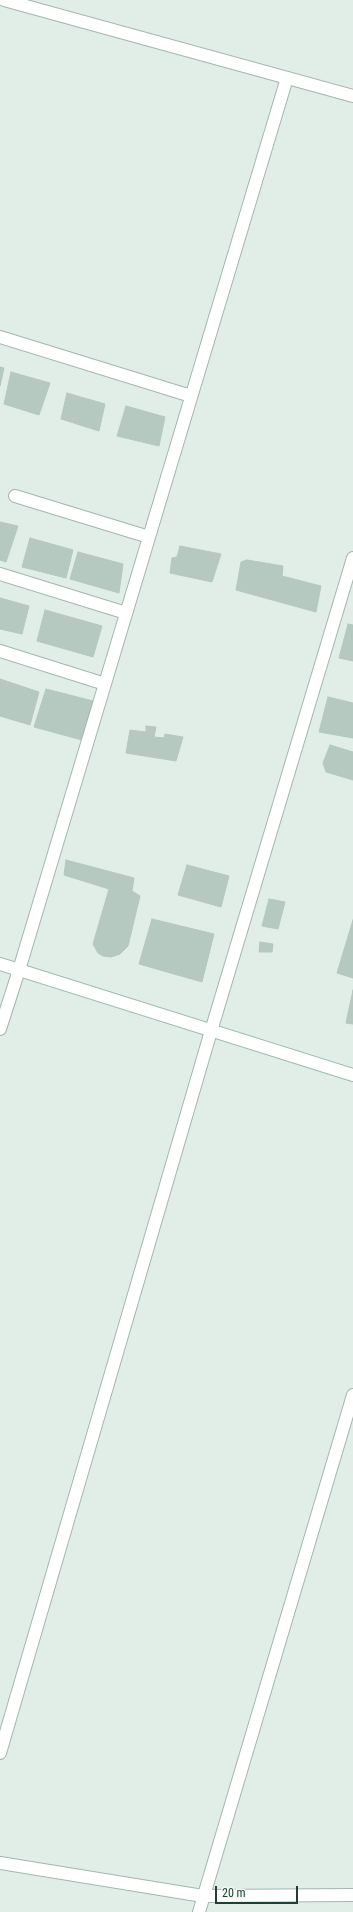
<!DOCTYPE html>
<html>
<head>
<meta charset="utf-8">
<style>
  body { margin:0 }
  #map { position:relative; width:353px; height:1912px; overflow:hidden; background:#e1eee7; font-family:"Roboto Condensed",sans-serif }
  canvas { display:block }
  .scale { position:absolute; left:215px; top:1886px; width:83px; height:18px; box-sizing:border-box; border:2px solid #204035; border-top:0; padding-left:5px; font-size:12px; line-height:14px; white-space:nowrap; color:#204035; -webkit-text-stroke:3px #f2f9f5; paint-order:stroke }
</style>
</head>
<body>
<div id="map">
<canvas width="353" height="1912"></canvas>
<div class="scale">20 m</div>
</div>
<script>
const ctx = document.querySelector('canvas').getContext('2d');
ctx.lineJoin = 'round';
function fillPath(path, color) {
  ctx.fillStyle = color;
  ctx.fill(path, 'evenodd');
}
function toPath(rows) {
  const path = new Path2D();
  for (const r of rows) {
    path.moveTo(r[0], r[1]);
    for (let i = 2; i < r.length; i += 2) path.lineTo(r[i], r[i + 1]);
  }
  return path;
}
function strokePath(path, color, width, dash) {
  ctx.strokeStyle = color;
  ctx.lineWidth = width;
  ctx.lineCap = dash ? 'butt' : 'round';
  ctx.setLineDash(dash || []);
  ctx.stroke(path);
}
const building = toPath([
  [0,367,4,368,0,386,0,367],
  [11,372,50,383,39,415,4,404,11,372],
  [67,393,105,404,99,431,61,419,67,393],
  [126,406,165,417,159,446,117,436,126,406],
  [0,522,18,526,6,562,0,560,0,522],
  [30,538,73,550,66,578,22,567,30,538],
  [180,546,221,554,212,582,170,573,172,558,177,557,180,546],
  [78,552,123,564,119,593,70,579,78,552],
  [247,560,283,566,282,576,321,586,316,612,236,590,241,562,247,560],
  [0,598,29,606,22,634,0,629,0,598],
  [45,610,102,626,93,657,37,641,45,610],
  [348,624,353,625,353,661,339,658,348,624],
  [0,679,39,692,30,725,0,716,0,679],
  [46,689,93,701,82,740,34,727,46,689],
  [328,697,353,703,353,738,319,732,328,697],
  [146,726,156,727,154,737,164,738,165,734,183,737,176,761,126,753,130,730,146,732,146,726],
  [330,745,353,752,353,780,326,772,323,763,330,745],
  [66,860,134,878,132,891,140,896,128,946,120,954,111,957,103,956,98,953,93,944,109,889,64,875,66,860],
  [187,865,229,876,221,907,178,895,187,865],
  [269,899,285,902,278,929,262,926,269,899],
  [152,919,214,934,202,982,139,964,152,919],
  [353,920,353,978,337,973,353,920],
  [260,942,273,944,272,952,259,952,260,942],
  [353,990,353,1024,346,1023,353,990]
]);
const lane = toPath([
  [0,337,191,396],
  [15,496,149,537],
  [0,574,126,613],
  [0,651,105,684],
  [19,970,287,78]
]);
const street = toPath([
  [4,0,353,96],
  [0,1029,19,970],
  [0,1753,211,1031,353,558],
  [0,1863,203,1896,353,1895],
  [199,1912,353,1395]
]);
const secondary = toPath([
  [0,964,353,1075]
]);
fillPath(building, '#b6c9c0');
strokePath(building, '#b3c8be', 1);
strokePath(lane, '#a3b6ae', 14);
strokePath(street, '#a3b6ae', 14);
strokePath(secondary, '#9fbaae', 14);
strokePath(lane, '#fff', 12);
strokePath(street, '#fff', 12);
strokePath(secondary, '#fff', 12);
</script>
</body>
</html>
